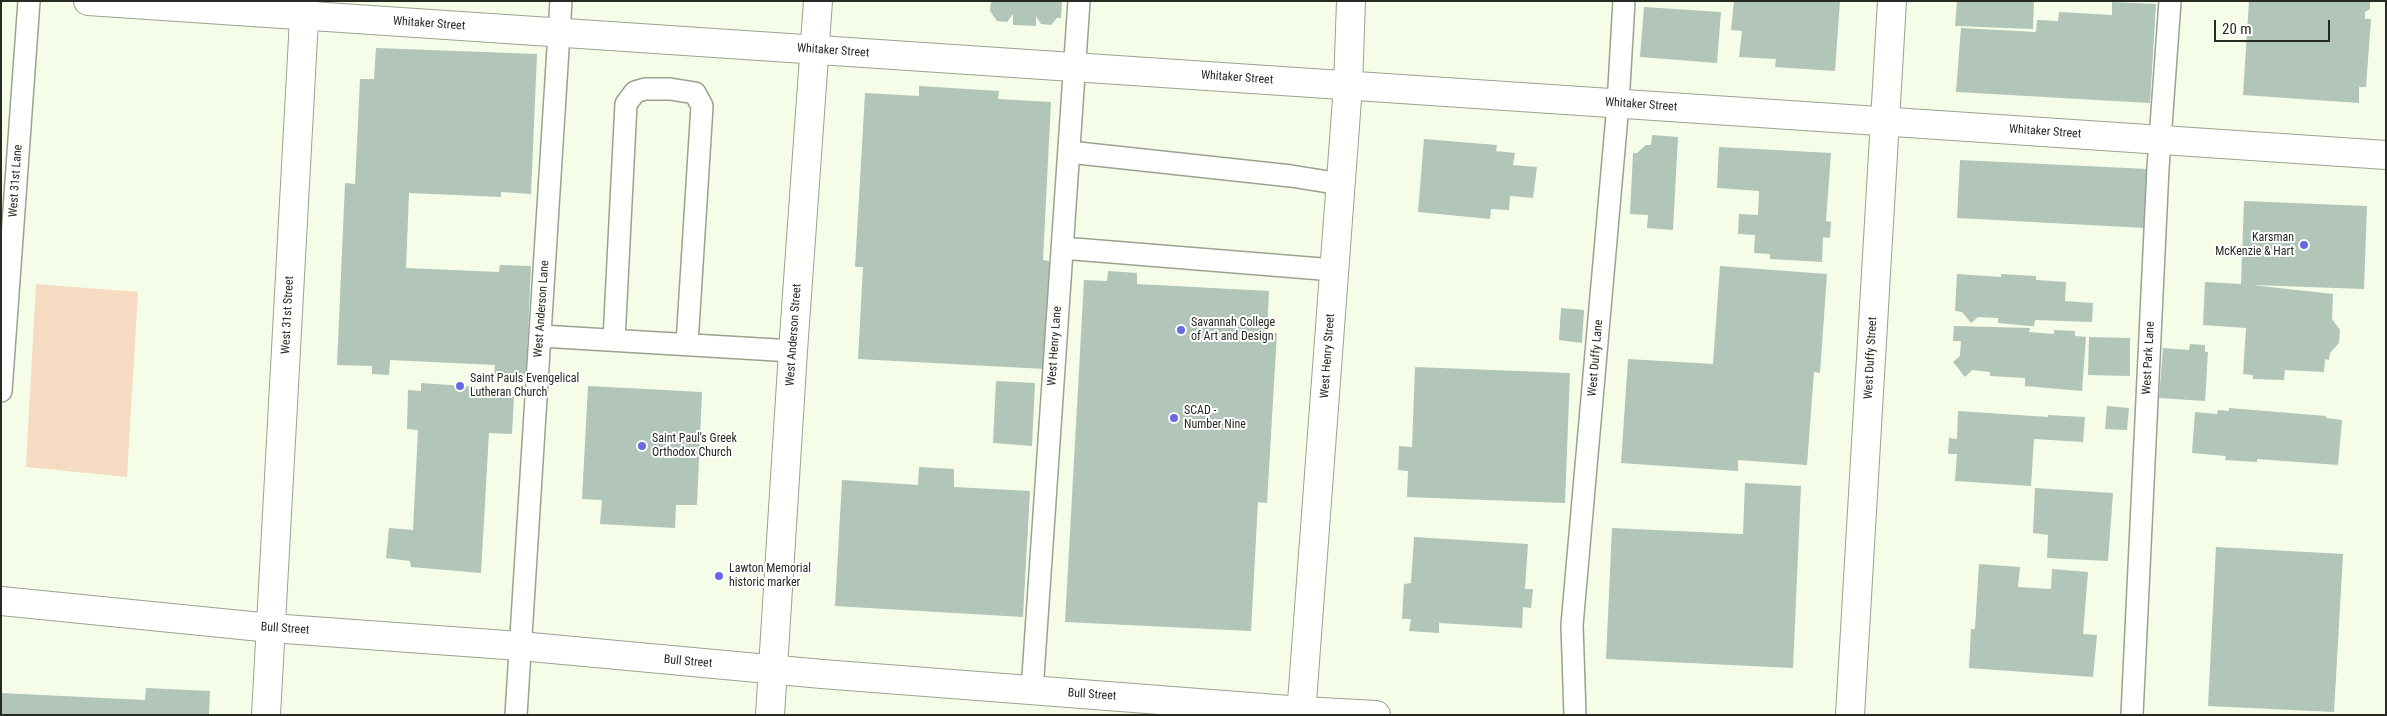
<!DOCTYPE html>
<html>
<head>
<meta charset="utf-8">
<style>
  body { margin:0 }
  #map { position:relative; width:2387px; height:716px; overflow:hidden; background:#f5fde9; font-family:"Roboto Condensed",sans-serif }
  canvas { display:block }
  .frame { position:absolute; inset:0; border:2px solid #272a22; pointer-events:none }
  .scale { position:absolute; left:2214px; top:20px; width:116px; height:22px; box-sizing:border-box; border:2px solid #272a22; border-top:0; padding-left:6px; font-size:15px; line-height:18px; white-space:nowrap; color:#272a22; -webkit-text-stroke:4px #fff; paint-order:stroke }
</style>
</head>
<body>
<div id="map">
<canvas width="2387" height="716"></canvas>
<div class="frame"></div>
<div class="scale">20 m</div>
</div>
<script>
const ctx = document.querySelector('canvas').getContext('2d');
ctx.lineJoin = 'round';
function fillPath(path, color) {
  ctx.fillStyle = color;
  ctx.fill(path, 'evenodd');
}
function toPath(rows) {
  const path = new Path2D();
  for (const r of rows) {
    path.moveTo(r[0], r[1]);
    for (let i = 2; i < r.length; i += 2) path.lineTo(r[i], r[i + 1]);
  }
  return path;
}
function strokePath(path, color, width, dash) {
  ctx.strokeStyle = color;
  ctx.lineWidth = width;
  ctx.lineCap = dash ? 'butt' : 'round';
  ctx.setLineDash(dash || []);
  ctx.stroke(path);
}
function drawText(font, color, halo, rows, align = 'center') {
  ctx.font = font + ' "Roboto Condensed",sans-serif';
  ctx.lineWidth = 4;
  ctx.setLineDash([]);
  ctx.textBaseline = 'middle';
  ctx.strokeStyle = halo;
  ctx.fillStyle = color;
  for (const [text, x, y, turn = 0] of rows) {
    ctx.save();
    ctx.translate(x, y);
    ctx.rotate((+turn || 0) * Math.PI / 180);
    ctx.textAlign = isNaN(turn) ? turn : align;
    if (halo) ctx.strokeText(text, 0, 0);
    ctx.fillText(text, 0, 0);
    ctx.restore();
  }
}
const green = toPath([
  [36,284,138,292,127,477,26,467]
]);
const building = toPath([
  [991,1,1062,1,1061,18,1057,18,1051,25,1041,24,1036,16,1036,26,1013,25,1013,14,1007,22,997,21,990,11],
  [1734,1,1840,1,1835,71,1775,67,1776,59,1739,57,1742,31,1731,30],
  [1957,1,2034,1,2033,29,1955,26],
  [2249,1,2370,1,2370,9,2365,12,2365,19,2371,19,2366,87,2359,87,2359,103,2243,95],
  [2112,2,2156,4,2150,103,1956,92,1961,28,2036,32,2037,20,2058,21,2059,12,2112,15],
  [1644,7,1721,12,1717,63,1640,57],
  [376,48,537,54,531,194,501,192,501,197,409,193,406,268,499,272,500,265,531,266,526,378,494,377,495,365,390,360,389,375,372,374,372,366,337,365,345,183,355,184,360,79,374,79],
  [919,86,999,91,998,99,1051,102,1043,260,1050,261,1045,369,858,359,863,267,855,267,865,93,919,96],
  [1652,135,1678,137,1673,230,1647,228,1648,215,1630,214,1633,153,1637,153,1646,145,1651,145],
  [1424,139,1497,145,1496,151,1515,153,1513,165,1537,167,1533,198,1510,196,1509,210,1491,209,1490,219,1418,212],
  [1719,147,1831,153,1826,221,1831,222,1830,238,1823,237,1822,262,1770,259,1770,254,1754,253,1755,235,1738,234,1739,214,1758,215,1759,191,1717,188],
  [1960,160,2148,169,2145,228,1957,218],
  [2244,201,2367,206,2364,289,2252,285,2333,294,2332,319,2340,330,2339,343,2330,353,2329,360,2325,359,2324,372,2285,370,2284,380,2253,379,2253,375,2243,374,2246,328,2203,325,2205,282,2241,284],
  [1720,266,1827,274,1820,373,1814,372,1807,465,1738,460,1738,471,1621,463,1628,359,1713,364],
  [1108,271,1137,273,1137,284,1269,291,1267,333,1277,333,1267,503,1258,502,1251,631,1065,622,1084,280,1107,281],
  [1957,274,2001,277,2001,274,2036,276,2036,280,2066,282,2065,301,2093,303,2092,322,2035,320,2034,326,2030,326,1998,323,1998,318,1978,317,1971,323,1962,312,1955,311],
  [1561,308,1584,310,1582,343,1559,340],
  [1954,326,2030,328,2029,332,2054,334,2054,330,2075,331,2075,336,2086,337,2082,391,2025,386,2025,378,1990,376,1990,372,1972,370,1965,377,1953,362,1960,356,1961,341,1953,341],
  [2089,337,2130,338,2130,376,2088,375],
  [2190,344,2205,345,2205,352,2208,352,2205,401,2159,398,2163,348,2189,350],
  [1415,367,1570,373,1565,503,1407,497,1408,471,1398,470,1399,446,1412,447],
  [996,381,1035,383,1032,446,993,443],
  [421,383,493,388,492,395,514,397,512,434,489,433,481,573,411,567,410,561,386,558,389,528,413,530,418,430,407,429,408,390,421,391],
  [588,386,702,392,697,505,676,505,675,528,600,524,602,500,582,499],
  [2107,406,2129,408,2127,430,2105,429],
  [2229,408,2326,416,2326,418,2342,420,2338,465,2257,459,2257,462,2225,460,2226,456,2192,453,2195,412,2217,414,2218,410,2229,411],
  [1958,411,2048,417,2048,415,2085,417,2083,442,2034,439,2031,486,1955,481,1957,454,1948,454,1949,438,1957,439],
  [919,467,954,469,954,487,1030,491,1023,617,835,606,842,480,918,485],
  [1745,483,1801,486,1793,668,1606,659,1612,528,1743,534],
  [2035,488,2113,493,2108,561,2047,558,2048,535,2033,533],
  [1414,537,1528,544,1525,589,1533,589,1531,608,1523,607,1522,628,1439,623,1439,633,1409,631,1411,619,1402,619,1404,584,1411,583],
  [2216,547,2343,554,2334,712,2208,706],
  [1979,564,2020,567,2018,587,2051,589,2052,569,2088,572,2083,634,2097,635,2093,677,1969,668,1971,629,1975,629],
  [146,688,210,691,209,715,1,715,1,693,145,700]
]);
const lane = toPath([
  [1069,152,1291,176,1341,184],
  [1062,248,1334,270],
  [541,336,793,351],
  [614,340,626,104,635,92,645,89,670,89,695,93,702,106,687,344],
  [1,391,29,1],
  [1032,691,1079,1],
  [516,715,561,1],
  [1575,715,1572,625,1618,104,1624,1],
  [2132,715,2158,168,2170,1]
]);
const street = toPath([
  [1302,711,1376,715],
  [266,715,305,1],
  [1850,715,1892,1]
]);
const secondary = toPath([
  [88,1,2386,155],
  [1,601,271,628,520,646,822,674,1302,711],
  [770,715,793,351,818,1],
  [1301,715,1348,86,1351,1]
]);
const markers = [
  [2304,245,5,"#696ae3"],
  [1181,330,5,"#696ae3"],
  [460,386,5,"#696ae3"],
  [1174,418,5,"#696ae3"],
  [642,446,5,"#696ae3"],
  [719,576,5,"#696ae3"]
];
const streetNames = [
  ["Whitaker Street",429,24,4],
  ["Whitaker Street",833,51,4],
  ["Whitaker Street",1237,78,4],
  ["Whitaker Street",1641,105,4],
  ["Whitaker Street",2045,132,4],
  ["West 31st Lane",16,181,-86],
  ["West Anderson Lane",542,309,-86],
  ["West 31st Street",288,315,-87],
  ["West Anderson Street",794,335,-86],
  ["West Henry Lane",1055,346,-86],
  ["West Henry Street",1328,356,-86],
  ["West Duffy Lane",1596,358,-85],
  ["West Duffy Street",1871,358,-87],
  ["West Park Lane",2149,358,-87],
  ["Bull Street",285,629,4],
  ["Bull Street",688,662,5],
  ["Bull Street",1092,695,4]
];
const poiNames = [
  ["Karsman",2294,238,"right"],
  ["McKenzie & Hart",2294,252,"right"],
  ["Savannah College",1191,323],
  ["of Art and Design",1191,337],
  ["Saint Pauls Evengelical",470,379],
  ["Lutheran Church",470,393],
  ["SCAD -",1184,411],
  ["Number Nine",1184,425],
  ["Saint Paul's Greek",652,439],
  ["Orthodox Church",652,453],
  ["Lawton Memorial",729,569],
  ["historic marker",729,583]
];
fillPath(green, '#f6dbc3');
fillPath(building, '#b1c5b8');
strokePath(lane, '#9aa28f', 24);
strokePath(street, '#9aa28f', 30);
strokePath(secondary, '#9aa28f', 30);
strokePath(lane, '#fff', 21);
strokePath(street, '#fff', 28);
strokePath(secondary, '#fff', 28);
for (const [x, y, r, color] of markers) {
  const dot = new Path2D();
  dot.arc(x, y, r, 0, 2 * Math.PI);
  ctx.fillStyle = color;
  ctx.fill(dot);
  strokePath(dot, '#fff', 2);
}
drawText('12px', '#272a22', '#fff', streetNames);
drawText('12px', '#272a22', '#fff', poiNames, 'left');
</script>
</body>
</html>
